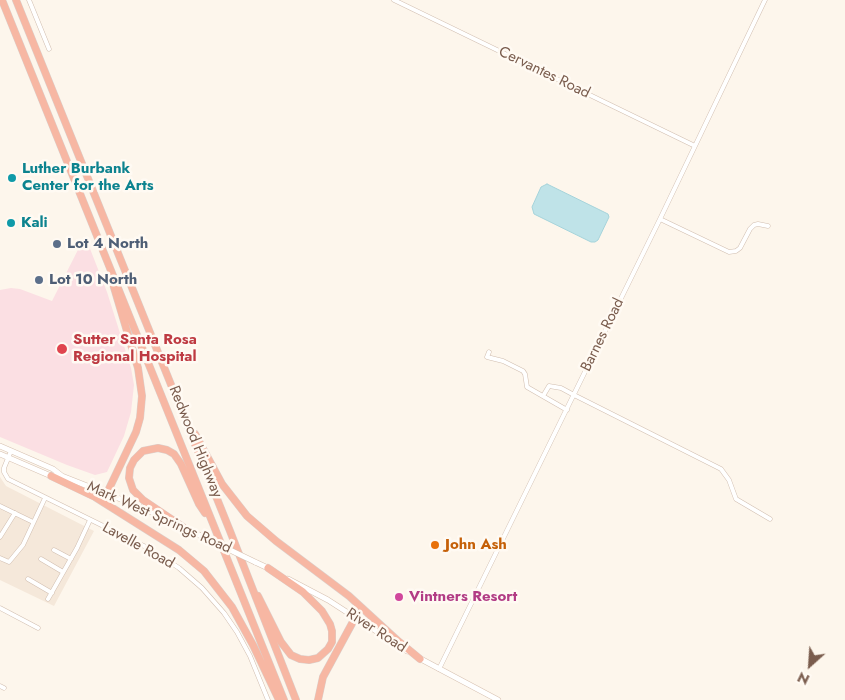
<!DOCTYPE html>
<html>
<head>
<meta charset="utf-8">
<style>
  body { margin:0 }
  #map { position:relative; width:845px; height:700px; overflow:hidden; background:#fdf6ec; font-family:Jost,sans-serif }
  canvas { display:block }
  .north { position:absolute; left:785px; top:640px; width:50px; height:50px; -webkit-text-stroke:4px #fffaf3; paint-order:stroke; rotate:206deg; font-size:14px; font-weight:700; line-height:20px; text-align:center; color:#7a5c4d }
  .north::after { content:''; display:block; margin:auto; width:18px; height:22px; background:#7a5c4d; clip-path:polygon(50% 0,100% 100%,50% 72%,0 100%) }
</style>
</head>
<body>
<div id="map">
<canvas width="845" height="700"></canvas>
<div class="north">N</div>
</div>
<script>
const ctx = document.querySelector('canvas').getContext('2d');
ctx.lineJoin = 'round';
function fillPath(path, color) {
  ctx.fillStyle = color;
  ctx.fill(path, 'evenodd');
}
function toPath(rows) {
  const path = new Path2D();
  for (const r of rows) {
    path.moveTo(r[0], r[1]);
    for (let i = 2; i < r.length; i += 2) path.lineTo(r[i], r[i + 1]);
  }
  return path;
}
function strokePath(path, color, width, dash) {
  ctx.strokeStyle = color;
  ctx.lineWidth = width;
  ctx.lineCap = dash ? 'butt' : 'round';
  ctx.setLineDash(dash || []);
  ctx.stroke(path);
}
function drawText(font, color, halo, rows, align = 'center') {
  ctx.font = font + ' Jost,sans-serif';
  ctx.lineWidth = 5;
  ctx.setLineDash([]);
  ctx.textBaseline = 'middle';
  ctx.strokeStyle = halo;
  ctx.fillStyle = color;
  for (const [text, x, y, turn = 0] of rows) {
    ctx.save();
    ctx.translate(x, y);
    ctx.rotate((+turn || 0) * Math.PI / 180);
    ctx.textAlign = isNaN(turn) ? turn : align;
    if (halo) ctx.strokeText(text, 0, 0);
    ctx.fillText(text, 0, 0);
    ctx.restore();
  }
}
const residential = toPath([
  [0,477,6,486,94,531,54,606,0,580]
]);
const medical = toPath([
  [85,236,107,292,131,368,134,385,131,412,124,436,107,472,95,475,67,465,0,437,0,290,11,288,20,289,52,301]
]);
const water = toPath([
  [547,184,608,214,609,217,598,240,595,242,591,242,534,214,532,207,541,187,547,184]
]);
const street = toPath([
  [29,0,49,49],
  [394,0,695,146],
  [660,219,729,252,736,251,740,248,750,229,754,225,758,224,768,226],
  [489,352,487,357,503,361,523,371,525,374,527,387,567,410],
  [574,395,721,469,729,480,736,499,770,519],
  [543,396,549,386,561,388,574,395],
  [11,451,4,468,4,472,8,479,150,549,179,568,202,588,224,613,237,632,250,656,268,700],
  [0,506,33,522],
  [0,537,15,513],
  [54,550,71,559],
  [0,558,9,562,23,545,45,498],
  [41,559,63,572],
  [28,579,52,593],
  [48,599,77,548,90,520],
  [0,608,38,628],
  [439,669,660,219,765,0],
  [0,686,4,688]
]);
const secondary = toPath([
  [0,446,53,469,62,476],
  [0,454,51,476,62,476,133,504,167,519],
  [181,526,203,537],
  [255,562,270,569],
  [288,579,328,600,407,651],
  [419,658,498,700]
]);
const highway = toPath([
  [2,0,284,700],
  [16,0,230,531,296,700],
  [195,434,222,484,247,516,276,541,349,596,397,640,420,659],
  [51,476,95,497,179,550,204,571,232,607,253,645,279,700],
  [107,493,136,432,140,418,142,396,138,368,113,284],
  [183,527,143,500,133,490,129,478,130,468,134,460,143,451,158,448,167,450,174,454,181,464,199,504,205,513],
  [258,596,281,642,291,655,300,659,309,660,318,658,328,649,332,642,332,631,330,624,322,611,303,592,268,568],
  [318,700,323,677,355,618]
]);
const secondaryBridge = toPath([
  [203,537,255,562]
]);
const markers = [
  [12,178,5,"#0f9aa8"],
  [11,223,5,"#0f9aa8"],
  [57,244,5,"#5c6f8a"],
  [39,280,5,"#5c6f8a"],
  [62,349,6,"#e0444e"],
  [435,545,5,"#e8710a"],
  [399,597,5,"#d1479c"]
];
const streetNames = [
  ["Cervantes Road",544,73,26],
  ["Barnes Road",603,335,-64],
  ["Redwood Highway",195,442,68],
  ["Mark West Springs Road",159,518,24],
  ["Lavelle Road",138,546,29],
  ["River Road",376,631,33]
];
const cultureNames = [
  ["Luther Burbank",22,169],
  ["Center for the Arts",22,186],
  ["Kali",21,223]
];
const serviceNames = [
  ["Lot 4 North",67,244],
  ["Lot 10 North",49,280]
];
const healthNames = [
  ["Sutter Santa Rosa",73,340],
  ["Regional Hospital",73,357]
];
const foodNames = [
  ["John Ash",445,545]
];
const hotelNames = [
  ["Vintners Resort",409,597]
];
fillPath(residential, '#f5e8da');
fillPath(medical, '#fbdfe3');
fillPath(water, '#bfe3e8');
strokePath(water, '#a5d3da', 1);
strokePath(street, '#d1beb0', 5);
strokePath(secondary, '#d6c0b0', 6);
strokePath(highway, '#dad1cd', 8);
strokePath(street, '#fff', 4);
strokePath(secondary, '#fff', 5);
strokePath(highway, '#f7b7a3', 7);
strokePath(secondaryBridge, '#d6c0b0', 6, []);
strokePath(secondaryBridge, '#fff', 5);
for (const [x, y, r, color] of markers) {
  const dot = new Path2D();
  dot.arc(x, y, r, 0, 2 * Math.PI);
  ctx.fillStyle = color;
  ctx.fill(dot);
  strokePath(dot, '#fffaf3', 2);
}
drawText('15px', '#7a5c4d', '#fffaf3', streetNames);
drawText('bold 15px', '#0d838f', '#fffaf3', cultureNames, 'left');
drawText('bold 15px', '#4e5e75', '#fffaf3', serviceNames, 'left');
drawText('bold 15px', '#be3a42', '#fffaf3', healthNames, 'left');
drawText('bold 15px', '#c56008', '#fffaf3', foodNames, 'left');
drawText('bold 15px', '#b23c85', '#fffaf3', hotelNames, 'left');
</script>
</body>
</html>
